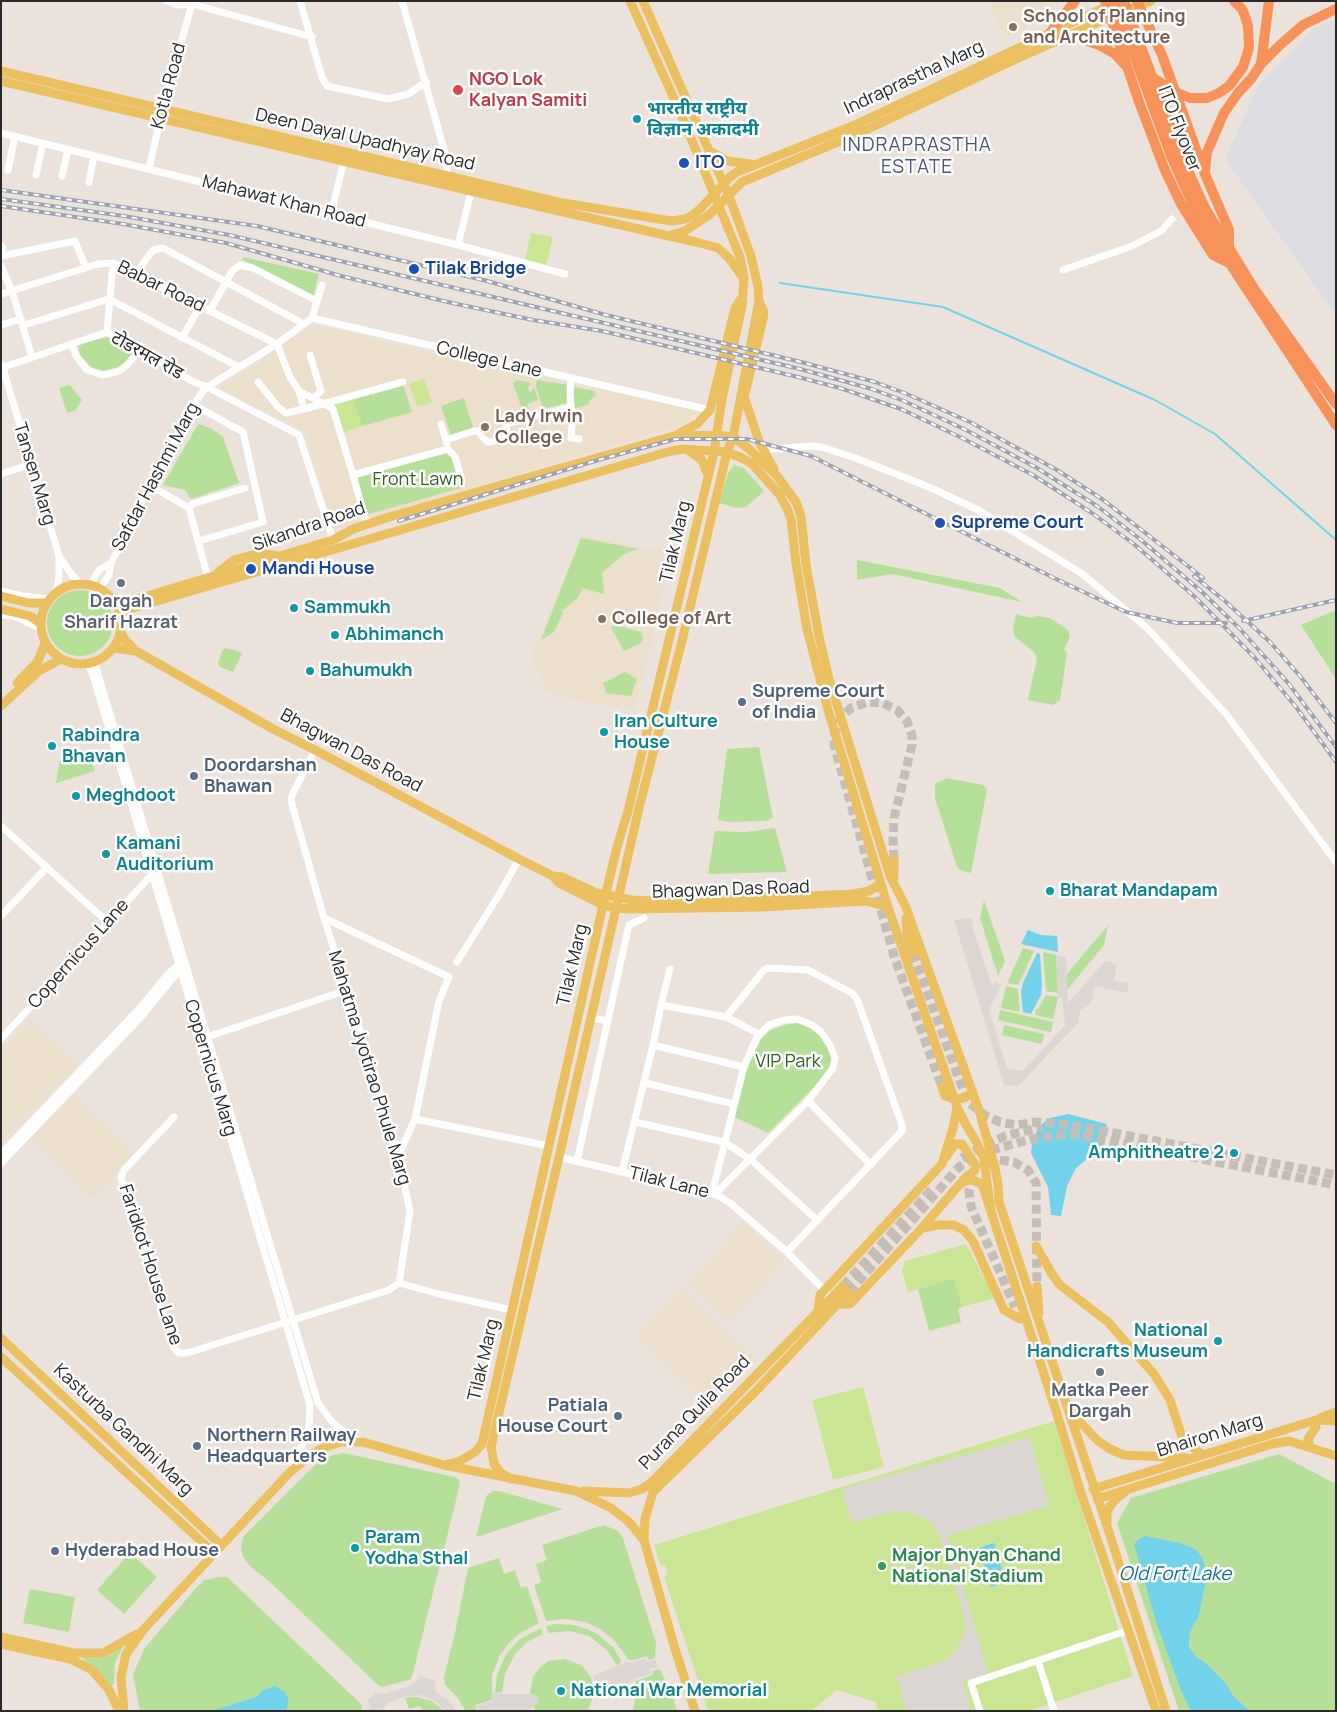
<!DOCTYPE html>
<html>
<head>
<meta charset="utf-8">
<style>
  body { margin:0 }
  #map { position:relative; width:1337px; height:1712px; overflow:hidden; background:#ebe3db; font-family:Manrope,sans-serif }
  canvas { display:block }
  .frame { position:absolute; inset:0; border:2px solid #292929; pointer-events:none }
</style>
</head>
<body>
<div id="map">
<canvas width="1337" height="1712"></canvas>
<div class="frame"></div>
</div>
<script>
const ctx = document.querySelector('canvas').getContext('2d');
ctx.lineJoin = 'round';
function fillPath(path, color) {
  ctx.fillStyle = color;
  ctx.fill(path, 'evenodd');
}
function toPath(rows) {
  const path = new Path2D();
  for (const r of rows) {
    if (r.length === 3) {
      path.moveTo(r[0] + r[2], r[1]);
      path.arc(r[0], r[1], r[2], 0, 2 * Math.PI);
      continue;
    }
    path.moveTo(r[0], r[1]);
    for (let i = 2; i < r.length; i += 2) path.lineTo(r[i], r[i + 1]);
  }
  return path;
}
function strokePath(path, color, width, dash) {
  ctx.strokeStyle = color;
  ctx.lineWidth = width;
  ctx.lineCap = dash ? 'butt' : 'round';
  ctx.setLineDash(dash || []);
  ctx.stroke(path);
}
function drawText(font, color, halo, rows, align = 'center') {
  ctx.font = font + ' Manrope,"Noto Sans Devanagari",sans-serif';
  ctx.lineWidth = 5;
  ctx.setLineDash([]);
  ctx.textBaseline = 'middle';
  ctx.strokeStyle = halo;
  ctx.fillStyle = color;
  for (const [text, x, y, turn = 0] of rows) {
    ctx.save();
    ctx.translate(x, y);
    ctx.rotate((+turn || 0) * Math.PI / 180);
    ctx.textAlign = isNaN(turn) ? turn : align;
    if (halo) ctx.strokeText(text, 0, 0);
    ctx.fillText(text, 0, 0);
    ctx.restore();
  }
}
const industrial = toPath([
  [1336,19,1336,315,1225,159,1259,85,1314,28]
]);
const education = toPath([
  [989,1,1059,1,1054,12,1047,18,1004,38],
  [313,324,452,358,699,411,684,423,657,432,334,529,305,431,221,389],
  [581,537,610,540,670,554,665,582,635,710,578,701,547,693,532,656],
  [30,1019,78,1065,1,1142,1,1050],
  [74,1095,135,1154,92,1198,31,1139],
  [744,1223,785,1262,728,1322,687,1283],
  [681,1288,754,1358,710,1405,640,1338,641,1330]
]);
const green = toPath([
  [243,257,319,274,313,297,243,260],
  [108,337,136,352,130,362,116,370,103,371,91,367,80,355,78,344],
  [517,380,531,383,527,389,531,392,534,387,538,400,527,404,529,411,523,412,513,383],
  [537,380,569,385,566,403,543,409,536,387],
  [403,384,412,412,362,426,353,398],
  [70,385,82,400,75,411,67,413,59,388],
  [575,387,594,391,596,395,590,400,589,404,574,409,572,393],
  [464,398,473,428,451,435,441,406],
  [198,424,211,428,223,437,239,483,191,499,185,490,163,485],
  [448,451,450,453,461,488,366,515,356,478],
  [734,465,744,468,764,491,746,507,737,508,719,503,728,473],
  [581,538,638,549,624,554,602,573,604,594,582,588,578,598,562,611,563,613,554,632,541,640],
  [857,560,1000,588,1022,602,892,574,857,580],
  [80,623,33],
  [1336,610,1336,679,1301,625],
  [1016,614,1030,618,1037,616,1050,618,1068,630,1070,637,1064,649,1067,653,1060,700,1053,705,1028,700,1037,658,1034,652,1015,637,1014,634,1013,629],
  [614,625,641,632,643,637,641,643,624,651,611,627],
  [225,648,238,651,242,654,233,672,220,667,218,663,222,651],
  [625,672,637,679,631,696,606,693,603,683],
  [759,747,773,818,766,821,729,822,718,820,727,749],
  [88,750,95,771,56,783,60,760,63,757],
  [947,778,983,785,987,789,971,873,960,870,957,867,935,798,935,783,942,781],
  [775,828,787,872,708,874,715,831,746,832],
  [984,900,1005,961,998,976,980,918],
  [1108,925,1104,945,1067,990,1067,974],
  [1023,948,1034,951,1018,985,1007,983],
  [1043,952,1056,955,1058,993,1046,991],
  [1006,986,1018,989,1019,1006,1020,1007,1019,1012,1001,1008],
  [1046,995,1058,997,1053,1019,1035,1015,1036,1009,1038,1009,1040,1006],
  [1000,1010,1053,1022,1051,1032,998,1020],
  [798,1023,813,1028,824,1038,835,1055,830,1068,825,1076,768,1133,732,1116,749,1063,762,1038,769,1031,784,1025],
  [1004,1025,1044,1034,1042,1044,1002,1035],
  [954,1278,962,1307,958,1309,961,1322,929,1331,918,1289],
  [343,1453,455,1477,459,1480,460,1484,412,1677,409,1680,382,1687,376,1683,271,1583,250,1566,243,1557,241,1547,243,1537,318,1462,333,1455],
  [1279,1454,1336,1484,1336,1711,1179,1711,1117,1523,1131,1498],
  [493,1491,499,1491,563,1509,476,1537,486,1496],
  [604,1525,618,1531,623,1538,656,1643,655,1658,648,1660,647,1656,635,1660,629,1660,613,1639,600,1629,585,1622,564,1619,546,1621,534,1585,541,1582,536,1564,547,1560,542,1545],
  [130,1553,157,1577,124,1614,97,1590],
  [499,1558,504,1574,515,1570,521,1588,527,1586,539,1623,520,1633,509,1643,500,1655,492,1675,492,1700,475,1705,477,1711,466,1711,457,1697,445,1685,444,1677,455,1633,468,1568],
  [220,1577,227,1577,359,1702,362,1706,361,1711,140,1711,133,1675,144,1649,195,1589,204,1580],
  [30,1589,75,1597,69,1632,23,1623],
  [556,1624,574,1625,587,1629,597,1634,613,1647,622,1662,616,1665,608,1651,589,1636,569,1631,548,1633,546,1626],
  [541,1628,543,1634,527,1642,515,1654,505,1674,502,1692,495,1693,497,1675,506,1654,520,1639],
  [123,1646,115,1663,114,1683,111,1686,98,1670,85,1661,82,1657,99,1658,110,1655],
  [565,1659,581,1665,591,1677,594,1693,589,1708,587,1711,536,1711,533,1705,530,1693,533,1676,540,1667,549,1661],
  [658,1669,661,1671,673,1697,677,1711,633,1711,636,1693,635,1681,653,1675,652,1671],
  [416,1697,432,1701,444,1711,422,1711,420,1706,409,1709,405,1698]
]);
const pitch = toPath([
  [531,233,553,237,546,265,525,260],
  [424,379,432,402,417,407,409,384],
  [353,399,362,426,342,433,333,405],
  [966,1244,995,1298,962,1307,954,1278,908,1292,902,1271,905,1261],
  [863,1387,884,1467,833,1480,812,1400],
  [1054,1421,1133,1676,1029,1711,878,1711,875,1702,837,1690,811,1711,708,1711,664,1577,668,1574,665,1565,661,1567,654,1545]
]);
const plaza = toPath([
  [972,918,973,928,992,986,995,982,1001,985,989,1010,1007,1068,1023,1071,1065,1025,1062,998,1058,997,1058,993,1056,955,1066,957,1068,1003,1105,961,1117,964,1114,980,1129,983,1127,993,1095,986,1092,1001,1080,1011,1078,1023,1018,1086,1004,1085,954,920],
  [1030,1437,1049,1506,948,1535,988,1673,963,1681,971,1711,906,1711,896,1676,937,1664,950,1657,957,1648,963,1636,966,1624,964,1616,940,1537,935,1528,927,1520,916,1515,904,1512,890,1512,852,1523,842,1489],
  [646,1658,647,1662,655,1659,658,1667,649,1669,651,1674,633,1679,633,1682,597,1687,593,1676,626,1662,631,1663],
  [420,1676,435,1680,435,1688,437,1693,448,1700,456,1711,446,1711,435,1701,420,1695,402,1697,388,1703,381,1711,369,1711,370,1705,367,1700,376,1692,384,1694,411,1686,418,1680],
  [492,1694,536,1694,539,1703,526,1711,479,1711,477,1706,493,1701]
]);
const water = toPath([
  [1028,930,1041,935,1057,936,1058,952,1021,944],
  [1037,953,1040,954,1042,986,1041,995,1031,1014,1023,1012,1021,992,1023,983],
  [1068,1114,1107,1124,1102,1151,1092,1155,1076,1168,1067,1186,1061,1216,1051,1215,1048,1187,1031,1153,1032,1143,1036,1133,1042,1124,1050,1118],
  [1145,1536,1180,1543,1193,1548,1199,1553,1203,1560,1207,1575,1198,1619,1194,1623,1189,1635,1189,1647,1195,1656,1207,1664,1227,1685,1233,1696,1250,1711,1191,1711,1181,1690,1156,1622,1134,1544,1139,1539],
  [994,1543,1006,1582,991,1587,979,1548],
  [275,1686,285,1692,288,1698,288,1704,286,1711,212,1711,259,1696,259,1694,263,1690]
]);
const stream = toPath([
  [780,283,943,307,1155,400,1215,434,1336,540]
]);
const majorTunnel = toPath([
  [894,859,893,839,894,818,912,745,912,735,907,721,897,710,883,703,868,702,851,708,841,718,835,731,834,745,895,959,942,1087],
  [913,953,967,1101,986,1116,1000,1122,1016,1125,1038,1122,1071,1125,1336,1175],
  [962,1158,985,1145,1005,1136,1042,1127],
  [987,1164,999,1160,1014,1162,1028,1170,1036,1183,1037,1286],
  [974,1176,969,1191,971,1206,1015,1307],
  [843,1286,932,1189],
  [849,1292,959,1167,968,1161,992,1150,1031,1139,1072,1134,1336,1185]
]);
const minor = toPath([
  [167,1,178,5,192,4,312,37],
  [300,1,322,77,327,86,388,99,408,94,426,82],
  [402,1,447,160,447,180],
  [1,133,458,245,565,274],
  [149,169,162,110,192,4,196,1],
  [8,170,15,136],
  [36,175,43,143],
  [62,176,68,149],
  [89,182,94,156],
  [331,214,344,161],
  [1,245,3,248,1,254],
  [458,245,472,188],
  [1,256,75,241,86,268],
  [1,266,12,291,32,357],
  [1063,270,1132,246,1161,231,1172,219],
  [135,274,153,250,163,248,304,324],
  [1,294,98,264,113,263,277,344],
  [210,311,232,271,240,265,253,268,317,301],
  [312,318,322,285],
  [1,325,21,319],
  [24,325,109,299,239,367],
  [107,332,113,263],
  [182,338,200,306],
  [71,344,77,357,87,370,103,375,119,371,127,365,139,351],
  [277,344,290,377,299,391,330,407,333,409,353,475],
  [310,355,321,391,314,398],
  [2,365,59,556,72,575,80,583],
  [1,368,107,332,194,382,207,387,299,435,333,540],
  [258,382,278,407,286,413,304,409],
  [299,391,304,409,403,382],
  [194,405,243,432,263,522,199,541],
  [571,407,573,413,571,438,579,439],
  [441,424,447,444],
  [446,440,474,431,477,431,487,442,491,442,508,437,506,426,509,423,571,407,570,393,571,379],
  [764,450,810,446,821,447,853,457,929,487,978,510,1081,573,1147,628,1226,714,1336,862],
  [1,474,31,464],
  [156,489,189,508,208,578],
  [189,508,192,504,245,488],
  [367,525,353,475,448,449,455,457,462,481],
  [90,585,99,570,111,563],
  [100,588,109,575,111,563,136,512,200,395,207,387,277,344,312,318,710,410],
  [1,591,22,596,49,599],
  [56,592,59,577,59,556],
  [1,614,17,617,41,629],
  [96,661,97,671,318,1403,333,1423,341,1430,363,1442],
  [87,663,92,672,310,1405,309,1428,293,1467],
  [1,826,104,919],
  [1,916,47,867],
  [324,918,449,977,439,1001,415,1119,398,1156],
  [457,962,500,893,519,859],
  [661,1005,670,969],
  [726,1017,759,1034],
  [591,1018,608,1021],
  [207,1037,347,990],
  [1,1039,155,871],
  [653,1045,661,1005,726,1017,764,970,768,968,808,970,852,993,857,999,902,1125,902,1131,787,1252],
  [645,1083,734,1104],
  [174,1117,124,1170,121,1177,174,1348,179,1353,187,1353,389,1290,399,1283,410,1211,398,1156,386,1111,324,918,291,801,292,795,315,750],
  [415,1119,549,1146],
  [635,1122,724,1142,750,1159,817,1220],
  [1,1154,140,1008,167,975,182,962],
  [559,1157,715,1194,730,1203,787,1252,827,1293],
  [577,1161,628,929,629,925,644,918],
  [1,1163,141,1017,172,979,183,968],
  [622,1172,653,1045,744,1067],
  [712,1193,744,1067,757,1037,769,1025,784,1020,797,1019,812,1025,821,1032,830,1045,835,1058,833,1068,808,1101],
  [715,1194,808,1101,871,1165],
  [399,1283,439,1294,512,1310],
  [1038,1661,1054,1711],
  [980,1711,971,1683,1129,1630]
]);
const major = toPath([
  [1,71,558,202,671,221,685,219,693,215,701,208,730,177,737,172,855,125,1112,4],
  [1,81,471,191,700,243,718,248,729,258,742,276],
  [710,151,727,161,751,164],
  [671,235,685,231,709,215,742,182,864,131,1014,60,1110,17,1151,1],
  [745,394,763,319,764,312,759,301],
  [744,397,759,441,774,469],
  [678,434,697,424,710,410,735,308,741,299],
  [689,451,702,460,708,475],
  [217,573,234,560,259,553,278,556],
  [81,624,40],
  [1,596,28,603,46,603],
  [115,602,137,599,333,540,353,529,389,517,674,436,717,435,733,437,748,448,777,476,796,502,801,516,806,565,819,636,829,679,890,876,905,905,979,1110,995,1168,998,1184,999,1202,1107,1526,1166,1711],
  [1,609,30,616,40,623],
  [119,614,133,608,671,451,683,449,727,452,742,458,752,464,779,494,787,508,791,519,796,564,807,629,828,710,888,907,957,1107,966,1125,977,1143,984,1159,991,1212],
  [120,631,125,640,136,651,273,729,315,750,519,859,553,876,562,877,597,893,632,900,681,902,853,894,869,891,881,884],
  [113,648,136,651],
  [17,683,38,661,45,643],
  [1,706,39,671,61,659],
  [894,859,894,877],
  [553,876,559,883,603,905,616,908,632,909,762,907,866,901,888,907],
  [906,918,907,933,913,953],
  [942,1087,945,1096,954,1099,964,1098,973,1092],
  [946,1157,955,1144,962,1144,976,1166,975,1170,963,1180],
  [922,1228,959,1185,965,1181,972,1180,982,1184,1056,1411,1081,1493,1156,1711],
  [1036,1246,1052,1274,1060,1285,1108,1322,1154,1374,1170,1400,1183,1440,1203,1455],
  [1037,1286,1039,1313],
  [838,1304,850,1304,922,1228,938,1225,954,1225,964,1230,973,1241,1004,1310,1020,1319,1025,1319],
  [818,1311,820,1295,942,1164,953,1128,957,1107],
  [1,1338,221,1545],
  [1,1357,214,1553],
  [1071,1409,1080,1422,1098,1441,1110,1449,1124,1455,1187,1458],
  [1320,1418,1336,1412],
  [1310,1447,1308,1439,1316,1427,1316,1420],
  [444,1465,460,1461,475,1452,482,1444,603,905,617,847,628,811,714,452,722,399,742,306,744,278,740,257,680,112,630,1],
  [511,1479,500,1472,494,1464,491,1447,559,1157,639,808,682,641,727,452,733,437,759,301,758,287,751,256,729,196,643,1],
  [1093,1489,1316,1420,1336,1421],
  [583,1491,629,1493,642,1489,652,1482,843,1286],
  [1097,1499,1272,1444,1289,1441,1336,1456],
  [1107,1522,1107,1512,1110,1506,1117,1498,1125,1492],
  [644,1540,645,1519,653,1492,754,1393,849,1292],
  [1,1637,74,1653,103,1653,137,1634],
  [1,1644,70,1659,92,1670,109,1690,119,1711],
  [124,1711,121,1677,126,1654,144,1629,290,1472,311,1455,323,1448,341,1442,363,1442,444,1465,576,1491,611,1508,629,1522,644,1540,675,1649,695,1711]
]);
const highway = toPath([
  [1105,1,1138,99,1164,168,1181,204,1213,255,1227,262],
  [1114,1,1171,156,1196,212,1336,425],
  [1124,1,1182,157,1205,208,1255,290,1336,404],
  [1137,1,1162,55,1205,174,1229,230,1229,248],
  [1050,33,1075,1],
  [1062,38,1080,38,1099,45,1115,54,1124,64],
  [1261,64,1281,44,1303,25,1336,9],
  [1152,77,1173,91,1190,98,1207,98,1219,93,1229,86,1243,67,1249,48,1248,26,1245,16,1242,9,1234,1],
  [1205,171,1207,152,1224,113,1238,93,1251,79,1261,64,1269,1]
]);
const rail = toPath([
  [1,190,257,226,487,281,606,315,801,362,875,382,907,394,970,422,1057,470,1102,499,1203,578],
  [1,199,124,216,229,235,800,369,872,389,904,401,966,430,1037,468,1097,506,1140,539,1201,591,1240,629,1289,684,1336,747],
  [1,206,123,224,226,243,341,276,452,303,533,320,602,331,798,377,840,388,901,409,962,438,1033,475,1092,513,1135,545,1195,597,1255,658,1296,707,1336,762],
  [399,521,598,460,676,439,747,439,811,456,1054,578,1126,612,1177,623,1226,623],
  [1194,576,1225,601,1270,642,1300,676,1336,723],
  [1243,621,1336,600]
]);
const markers = [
  [1013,27,5,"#8d6e63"],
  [458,90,6,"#e0444e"],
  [637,119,5,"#0f9aa8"],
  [684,163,6,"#1a4fb4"],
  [414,269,6,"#1a4fb4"],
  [485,427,5,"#8d6e63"],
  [940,523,6,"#1a4fb4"],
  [251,569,6,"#1a4fb4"],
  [121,583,5,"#6b7280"],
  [294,608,5,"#0f9aa8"],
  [602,619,5,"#8d6e63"],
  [335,635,5,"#0f9aa8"],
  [310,671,5,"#0f9aa8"],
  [742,702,5,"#5c6f8a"],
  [604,732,5,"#0f9aa8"],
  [52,746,5,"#0f9aa8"],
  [194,776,5,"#5c6f8a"],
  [76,796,5,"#0f9aa8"],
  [106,854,5,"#0f9aa8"],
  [1050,891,5,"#0f9aa8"],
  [1234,1153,5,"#0f9aa8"],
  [1218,1341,5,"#0f9aa8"],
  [1100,1372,5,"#6b7280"],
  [618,1416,5,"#5c6f8a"],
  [197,1446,5,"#5c6f8a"],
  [355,1548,5,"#0f9aa8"],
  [55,1551,5,"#5c6f8a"],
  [882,1566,5,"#2e9e5b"],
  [561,1691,5,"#0f9aa8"]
];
const educationNames = [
  ["School of Planning",1023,17],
  ["and Architecture",1023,38],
  ["Lady Irwin",495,417],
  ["College",495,438],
  ["College of Art",612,619]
];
const streetNames = [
  ["Indraprastha Marg",914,78,-25],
  ["Kotla Road",169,86,-75],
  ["ITO Flyover",1179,129,69],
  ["Deen Dayal Upadhyay Road",365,140,13],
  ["Mahawat Khan Road",284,202,14],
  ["Babar Road",161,287,26],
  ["टोडरमल रोड",147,356,29],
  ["College Lane",489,360,13],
  ["Tansen Marg",34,474,73],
  ["Safdar Hashmi Marg",156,477,-62],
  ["Sikandra Road",309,527,-19],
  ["Tilak Marg",676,542,-77],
  ["Bhagwan Das Road",351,751,28],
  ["Bhagwan Das Road",731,890,-2],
  ["Copernicus Lane",79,954,-48],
  ["Tilak Marg",573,965,-77],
  ["Copernicus Marg",210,1068,73],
  ["Mahatma Jyotirao Phule Marg",369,1068,73],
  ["Tilak Lane",669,1183,14],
  ["Faridkot House Lane",150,1265,72],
  ["Tilak Marg",484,1360,-77],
  ["Purana Quila Road",695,1413,-46],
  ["Kasturba Gandhi Marg",123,1430,43],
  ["Bhairon Marg",1210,1436,-17]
];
const healthNames = [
  ["NGO Lok",469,80],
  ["Kalyan Samiti",469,101]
];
const cultureNames = [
  ["भारतीय राष्ट्रीय",647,109],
  ["विज्ञान अकादमी",647,130],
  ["Sammukh",304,608],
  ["Abhimanch",345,635],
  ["Bahumukh",320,671],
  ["Iran Culture",614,722],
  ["House",614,743],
  ["Rabindra",62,736],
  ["Bhavan",62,757],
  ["Meghdoot",86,796],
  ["Kamani",116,844],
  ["Auditorium",116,865],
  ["Bharat Mandapam",1060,891],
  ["Amphitheatre 2",1224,1153,"right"],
  ["National",1208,1331,"right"],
  ["Handicrafts Museum",1208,1352,"right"],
  ["Param",365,1538],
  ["Yodha Sthal",365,1559],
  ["National War Memorial",571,1691]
];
const transitNames = [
  ["ITO",695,163],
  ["Tilak Bridge",425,269],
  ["Supreme Court",951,523],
  ["Mandi House",262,569]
];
const parkNames = [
  ["Front Lawn",418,480],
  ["VIP Park",788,1062]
];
const worshipNames = [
  ["Dargah",121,602],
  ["Sharif Hazrat",121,623],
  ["Matka Peer",1100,1391],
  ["Dargah",1100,1412]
];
const serviceNames = [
  ["Supreme Court",752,692],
  ["of India",752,713],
  ["Doordarshan",204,766],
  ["Bhawan",204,787],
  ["Patiala",608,1406,"right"],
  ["House Court",608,1427,"right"],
  ["Northern Railway",207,1436],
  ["Headquarters",207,1457],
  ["Hyderabad House",65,1551]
];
const leisureNames = [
  ["Major Dhyan Chand",892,1556],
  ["National Stadium",892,1577]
];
const neighbourhoodNames = [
  ["INDRAPRASTHA",917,146],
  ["ESTATE",917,168]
];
const waterNames = [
  ["Old Fort Lake",1175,1575]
];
fillPath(industrial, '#dddce3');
fillPath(education, '#ecdfcb');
fillPath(green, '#b6df99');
fillPath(pitch, '#cae695');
fillPath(plaza, '#dbd6d2');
fillPath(water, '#72d2e9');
strokePath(stream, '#72d2e9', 2);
strokePath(majorTunnel, '#c4beb7', 9, [9, 4.5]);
strokePath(minor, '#fff', 7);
strokePath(major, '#eac060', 9);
strokePath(highway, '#f7925a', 10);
strokePath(rail, '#9ea3b3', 4);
strokePath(rail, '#fff', 2, [5.5]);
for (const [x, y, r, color] of markers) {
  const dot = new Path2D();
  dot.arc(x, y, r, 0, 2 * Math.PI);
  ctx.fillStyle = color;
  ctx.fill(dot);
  strokePath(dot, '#fff', 2);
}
drawText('bold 18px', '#785e54', '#fff', educationNames, 'left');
drawText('18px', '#292929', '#fff', streetNames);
drawText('bold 18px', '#be3a42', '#fff', healthNames, 'left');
drawText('bold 18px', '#0d838f', '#fff', cultureNames, 'left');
drawText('bold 18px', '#164399', '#fff', transitNames, 'left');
drawText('18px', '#30621c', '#fff', parkNames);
drawText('bold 18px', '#5b616d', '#fff', worshipNames);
drawText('bold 18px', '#4e5e75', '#fff', serviceNames, 'left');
drawText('bold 18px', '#27864d', '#fff', leisureNames, 'left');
ctx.letterSpacing = '1px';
drawText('19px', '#4b5778', '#fff', neighbourhoodNames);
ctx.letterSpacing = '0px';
drawText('italic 19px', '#137193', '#fff', waterNames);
</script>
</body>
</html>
